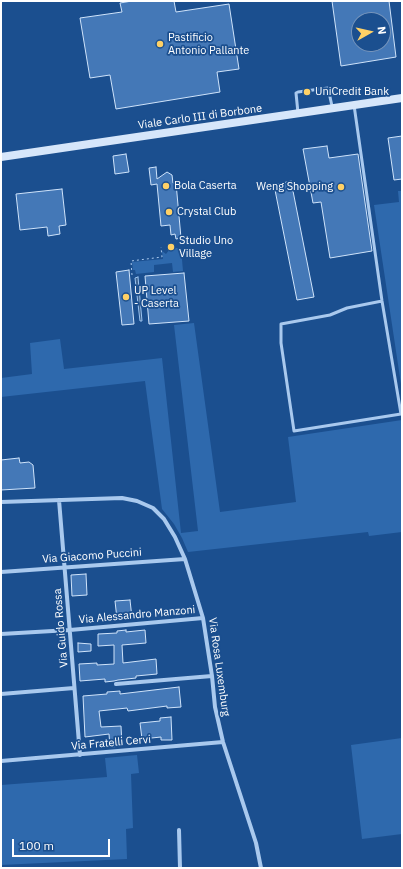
<!DOCTYPE html>
<html>
<head>
<meta charset="utf-8">
<style>
  body { margin:0 }
  #map { position:relative; width:403px; height:869px; overflow:hidden; background:#1b4f8f; font-family:"IBM Plex Sans",sans-serif }
  canvas { display:block }
  .frame { position:absolute; inset:0; border:2px solid #fff; pointer-events:none }
  .north { position:absolute; left:351px; top:12px; width:40px; height:40px; box-sizing:border-box; background:#1b4f8f; border:1px solid #7695bc; border-radius:50%; rotate:82deg; font-size:11px; font-weight:700; line-height:16px; text-align:center; color:#fff }
  .north::after { content:''; display:block; margin:auto; width:14px; height:18px; background:#ffd166; clip-path:polygon(50% 0,100% 100%,50% 72%,0 100%) }
  .scale { position:absolute; left:12px; top:839px; width:98px; height:18px; box-sizing:border-box; border:2px solid #fff; border-top:0; padding-left:5px; font-size:12px; line-height:14px; white-space:nowrap; color:#fff; -webkit-text-stroke:3px #1b4f8f; paint-order:stroke }
</style>
</head>
<body>
<div id="map">
<canvas width="403" height="869"></canvas>
<div class="frame"></div>
<div class="north">N</div>
<div class="scale">100 m</div>
</div>
<script>
const ctx = document.querySelector('canvas').getContext('2d');
ctx.lineJoin = 'round';
function fillPath(path, color) {
  ctx.fillStyle = color;
  ctx.fill(path, 'evenodd');
}
function toPath(rows) {
  const path = new Path2D();
  for (const r of rows) {
    path.moveTo(r[0], r[1]);
    for (let i = 2; i < r.length; i += 2) path.lineTo(r[i], r[i + 1]);
  }
  return path;
}
function strokePath(path, color, width, dash) {
  ctx.strokeStyle = color;
  ctx.lineWidth = width;
  ctx.lineCap = dash ? 'butt' : 'round';
  ctx.setLineDash(dash || []);
  ctx.stroke(path);
}
function drawText(font, color, halo, rows, align = 'center') {
  ctx.font = font + ' "IBM Plex Sans",sans-serif';
  ctx.lineWidth = 3.5;
  ctx.setLineDash([]);
  ctx.textBaseline = 'middle';
  ctx.strokeStyle = halo;
  ctx.fillStyle = color;
  for (const [text, x, y, turn = 0] of rows) {
    ctx.save();
    ctx.translate(x, y);
    ctx.rotate((+turn || 0) * Math.PI / 180);
    ctx.textAlign = isNaN(turn) ? turn : align;
    if (halo) ctx.strokeText(text, 0, 0);
    ctx.fillText(text, 0, 0);
    ctx.restore();
  }
}
const green = toPath([
  [398,191,402,191,402,391,374,205,399,202],
  [170,245,174,248,181,248,183,271,173,272,172,263,154,265,154,272,136,274,135,270,133,270,132,262,163,259,162,251,166,254,170,249],
  [194,323,220,512,296,502,288,437,402,420,402,532,369,536,368,532,188,552,182,538,174,524,162,509,145,381,1,397,1,378,32,374,30,343,60,339,64,369,162,358,181,533,198,531,174,325],
  [402,738,402,834,362,839,351,745],
  [137,755,139,773,131,774,133,828,126,829,127,859,1,865,1,785,107,777,105,758]
]);
const water = toPath([
  [138,277,142,321,140,321,135,278,138,277]
]);
const building = toPath([
  [132,1,174,1,176,12,229,4,239,69,217,72,220,92,116,109,110,75,90,78,80,18,122,12,120,3,132,1],
  [332,1,389,1,396,57,341,66,332,1],
  [359,20,383,20,383,44,359,44,359,20],
  [402,136,402,179,394,180,388,138,402,136],
  [327,146,329,158,358,154,372,251,330,258,321,202,313,203,303,149,327,146],
  [126,154,129,172,115,174,113,156,126,154],
  [156,167,157,179,167,172,172,175,173,183,176,183,181,238,176,239,175,234,171,235,170,225,161,226,157,184,151,185,149,168,156,167],
  [291,181,314,297,297,300,274,185,291,181],
  [62,189,66,225,59,226,60,234,48,236,47,227,20,230,16,194,62,189],
  [129,270,134,324,122,325,116,272,129,270],
  [184,273,189,321,149,324,145,276,184,273],
  [19,458,20,463,29,462,33,465,35,488,1,490,1,460,19,458],
  [86,574,87,595,72,596,71,575,86,574],
  [130,600,132,618,117,619,115,601,130,600],
  [126,630,126,632,145,630,146,643,122,645,123,663,156,659,157,674,136,676,136,678,118,680,114,681,105,682,105,679,80,681,79,664,97,663,97,665,114,664,114,645,98,646,98,634,117,633,117,631,126,630],
  [78,643,91,644,91,651,78,652,78,643],
  [179,687,181,707,167,708,167,706,128,711,127,708,99,711,101,727,121,726,122,746,110,747,109,734,85,737,83,696,107,694,107,692,120,691,120,694,179,687],
  [171,717,172,740,161,740,161,737,142,739,140,723,160,721,160,718,171,717]
]);
const path = toPath([
  [132,275,131,261,162,257,161,247]
]);
const lane = toPath([
  [354,105,382,301,401,414,294,431,281,343,281,324,330,315,347,308,382,301],
  [298,113,296,93,298,92,328,88,332,106]
]);
const street = toPath([
  [59,500,80,755],
  [1,502,122,498,137,501,153,508,164,519,175,537,185,559,203,618,212,676,215,707,223,742,256,843,261,868],
  [1,572,185,559],
  [1,634,70,630,203,618],
  [116,684,212,676],
  [1,694,74,688],
  [1,761,223,742],
  [179,830,180,868]
]);
const secondary = toPath([
  [1,157,402,98]
]);
const markers = [
  [160,44,4,"#ffd166"],
  [307,92,4,"#ffd166"],
  [166,186,4,"#ffd166"],
  [341,187,4,"#ffd166"],
  [169,212,4,"#ffd166"],
  [171,247,4,"#ffd166"],
  [126,297,4,"#ffd166"]
];
const poiNames = [
  ["Pastificio",168,38],
  ["Antonio Pallante",168,51],
  ["UniCredit Bank",315,92],
  ["Bola Caserta",174,186],
  ["Weng Shopping",333,187,"right"],
  ["Crystal Club",177,212],
  ["Studio Uno",179,241],
  ["Village",179,254],
  ["UP Level",134,291],
  ["- Caserta",134,304]
];
const streetNames = [
  ["Viale Carlo III di Borbone",200,117,-8],
  ["Via Giacomo Puccini",92,556,-4],
  ["Via Alessandro Manzoni",137,615,-5],
  ["Via Guido Rossa",61,628,-95],
  ["Via Rosa Luxemburg",219,667,82],
  ["Via Fratelli Cervi",111,743,-5]
];
fillPath(green, '#2e69ad');
fillPath(water, '#3c6290');
strokePath(water, '#9cc4f0', 1);
fillPath(building, '#4478b7');
strokePath(building, '#cfe3fa', 1);
strokePath(path, '#a9c9ee', 1, [2, 3]);
strokePath(lane, '#a9c9ee', 3);
strokePath(street, '#a9c9ee', 4);
strokePath(secondary, '#d6e6fa', 8);
for (const [x, y, r, color] of markers) {
  const dot = new Path2D();
  dot.arc(x, y, r, 0, 2 * Math.PI);
  ctx.fillStyle = color;
  ctx.fill(dot);
  strokePath(dot, '#1b4f8f', 1.5);
}
drawText('11px', '#fff', '#1b4f8f', poiNames, 'left');
drawText('11px', '#fff', '#1b4f8f', streetNames);
</script>
</body>
</html>
